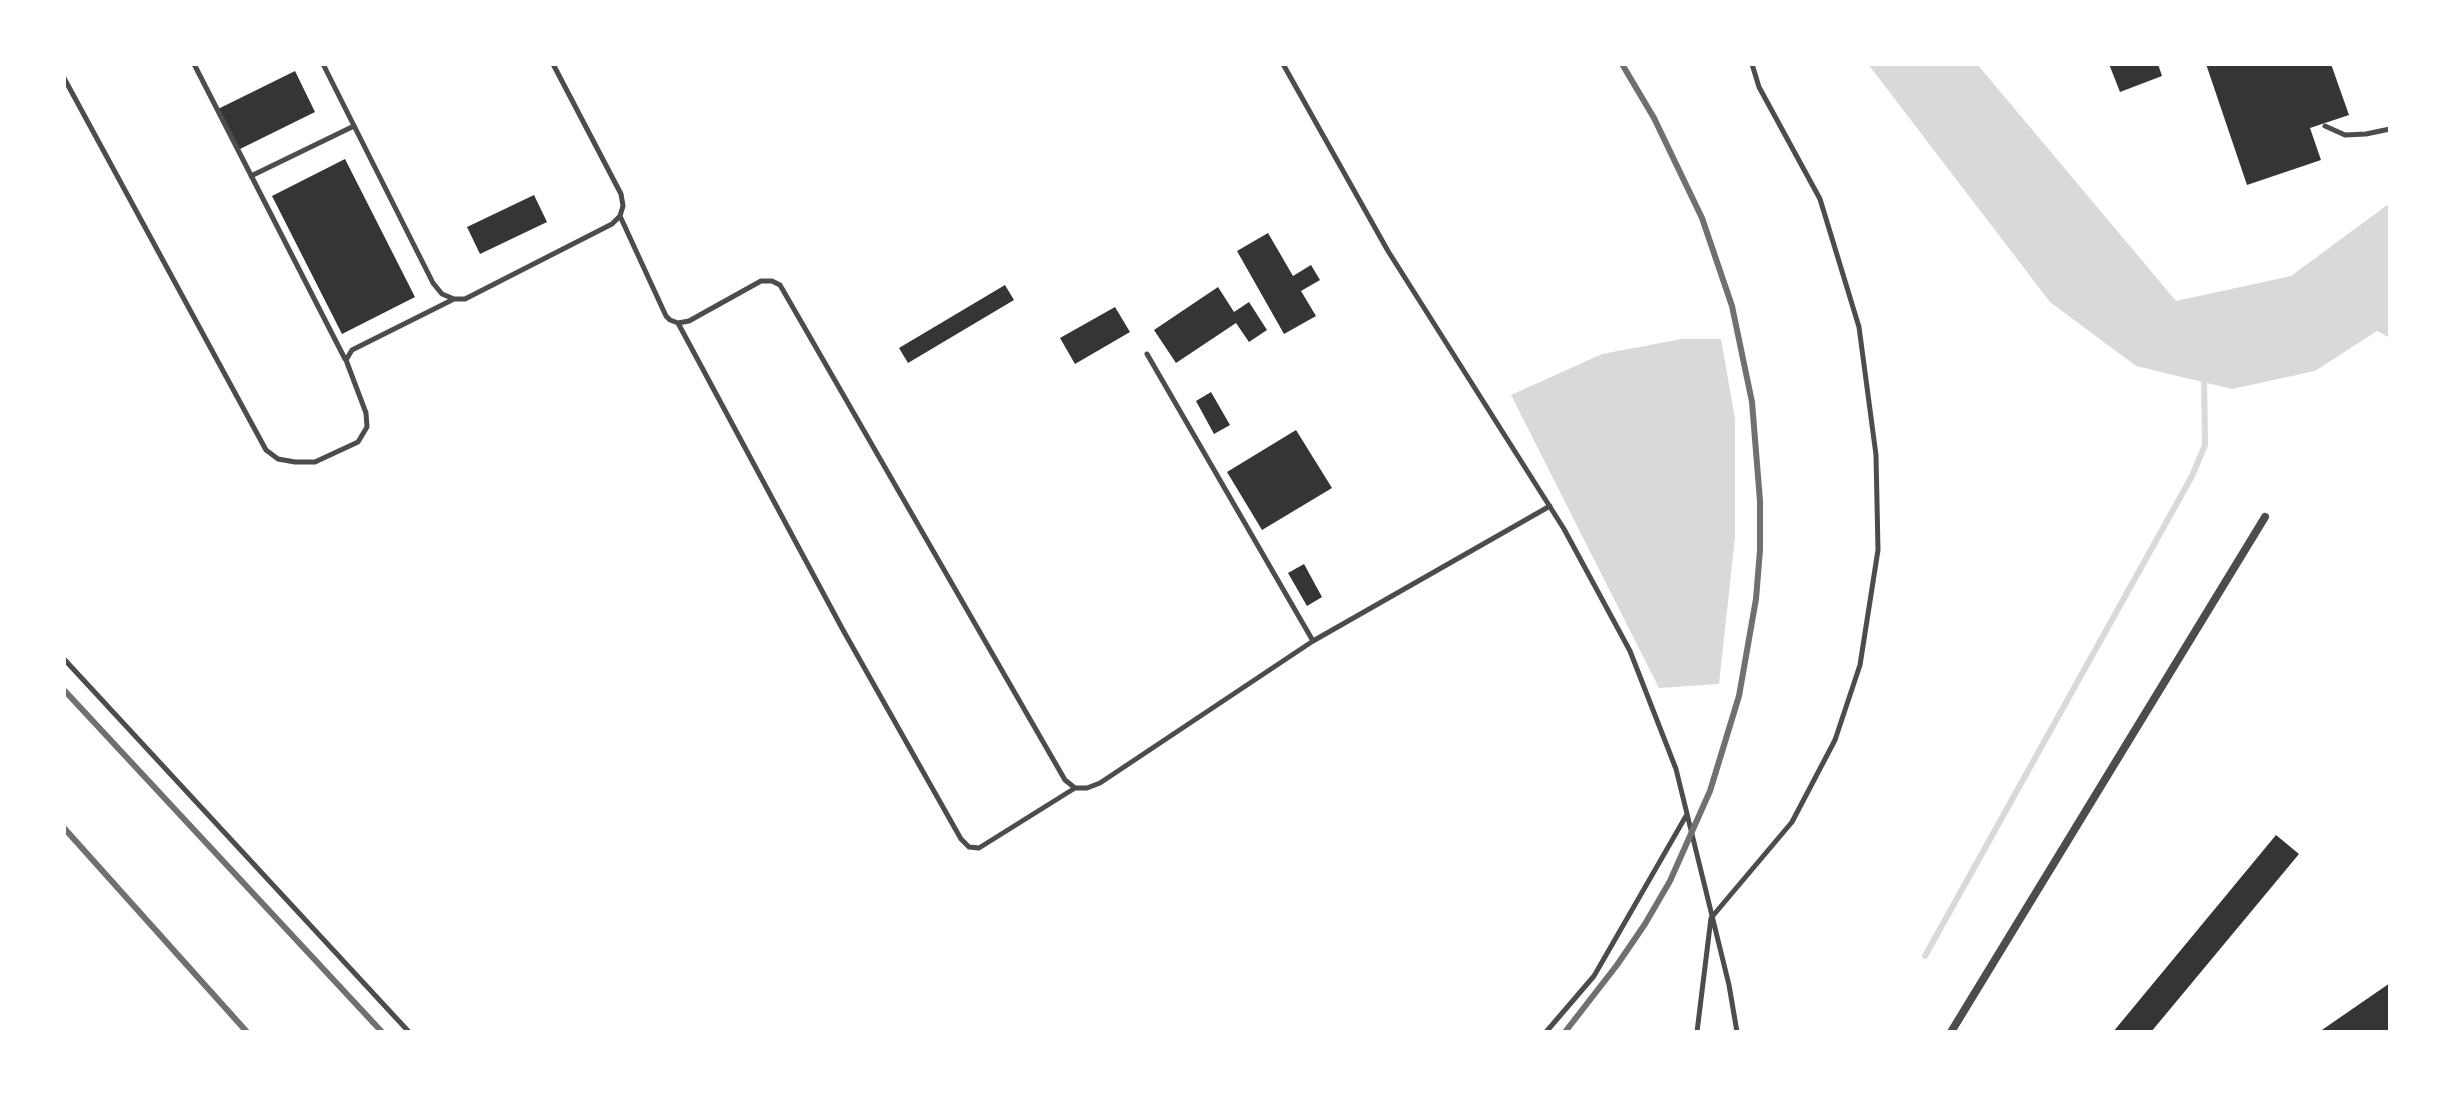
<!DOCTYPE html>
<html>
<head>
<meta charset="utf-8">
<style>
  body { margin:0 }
  #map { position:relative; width:2454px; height:1096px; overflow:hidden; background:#fff; font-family:Montserrat,sans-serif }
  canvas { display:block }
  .frame { position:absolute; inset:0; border:66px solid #fff; pointer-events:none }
</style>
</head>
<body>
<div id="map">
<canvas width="2454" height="1096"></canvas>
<div class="frame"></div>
</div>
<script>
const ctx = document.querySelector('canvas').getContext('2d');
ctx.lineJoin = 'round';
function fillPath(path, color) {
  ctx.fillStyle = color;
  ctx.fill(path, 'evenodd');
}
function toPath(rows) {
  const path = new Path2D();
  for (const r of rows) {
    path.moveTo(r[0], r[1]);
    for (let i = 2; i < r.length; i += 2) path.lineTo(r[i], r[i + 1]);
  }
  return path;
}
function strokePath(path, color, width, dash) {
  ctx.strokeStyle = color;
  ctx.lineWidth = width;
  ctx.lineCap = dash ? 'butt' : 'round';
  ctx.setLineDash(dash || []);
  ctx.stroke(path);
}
const water = toPath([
  [1868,64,1977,64,2176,301,2291,276,2390,203,2390,338,2377,331,2315,371,2232,389,2136,366,2050,302],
  [1682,339,1721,339,1735,419,1735,537,1719,684,1659,688,1511,395,1602,354]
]);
const stream = toPath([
  [1925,956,2192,476,2205,445,2204,375]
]);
const building = toPath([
  [2109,64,2158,64,2162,76,2120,92],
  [2206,64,2331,64,2349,115,2310,128,2321,160,2247,185],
  [295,71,315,112,238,150,218,109],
  [345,159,415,297,342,334,272,196],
  [534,195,547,222,480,254,467,227],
  [1268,233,1293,276,1311,265,1320,280,1301,291,1316,316,1284,334,1237,251],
  [1005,285,1014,300,908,363,899,348],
  [1218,287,1234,312,1249,302,1267,330,1249,342,1236,323,1176,363,1154,330],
  [1115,307,1130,332,1075,364,1060,338],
  [1211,392,1230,425,1214,434,1196,401],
  [1296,430,1332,488,1262,530,1227,472],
  [1304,564,1322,597,1307,606,1288,573],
  [2276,835,2299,854,2151,1032,2113,1032],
  [2390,983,2390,1032,2319,1032]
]);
const service = toPath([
  [194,64,345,359],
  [323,64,433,283,442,294,454,299,465,299,612,224,620,216,623,206,621,194,553,64],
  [1283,64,1388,251,1564,529,1630,651,1676,769,1729,985,1737,1032],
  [64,78,266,450,278,459,295,462,315,462,358,442,367,427,366,413,346,360,352,350,454,299],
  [2325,126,2345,135,2366,134,2390,129],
  [251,176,354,126],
  [620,216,666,316,670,320,678,323,689,321,761,281,772,281,780,285,1065,780,1075,788,1087,788,1100,783,1313,641,1550,506],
  [678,323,843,630,961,839,969,847,979,848,1075,788],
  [1147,354,1313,641],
  [64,659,409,1032],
  [1546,1032,1594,976,1686,816],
  [1697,1032,1711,918,1792,822,1835,740,1860,665,1878,550,1876,455,1859,327,1820,199,1759,87,1752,64]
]);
const minor = toPath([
  [1951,1032,2265,517]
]);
const rail = toPath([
  [64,690,382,1032],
  [64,828,247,1032],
  [1565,1032,1617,965,1645,924,1670,881,1710,791,1739,696,1756,599,1760,550,1760,501,1752,402,1732,306,1702,218,1654,118,1622,64]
]);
fillPath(water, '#d9d9d9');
strokePath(stream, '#d9d9d9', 6);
fillPath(building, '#353535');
strokePath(service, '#4c4c4c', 5);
strokePath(minor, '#4c4c4c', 8);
strokePath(rail, '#707070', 6);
</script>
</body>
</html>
